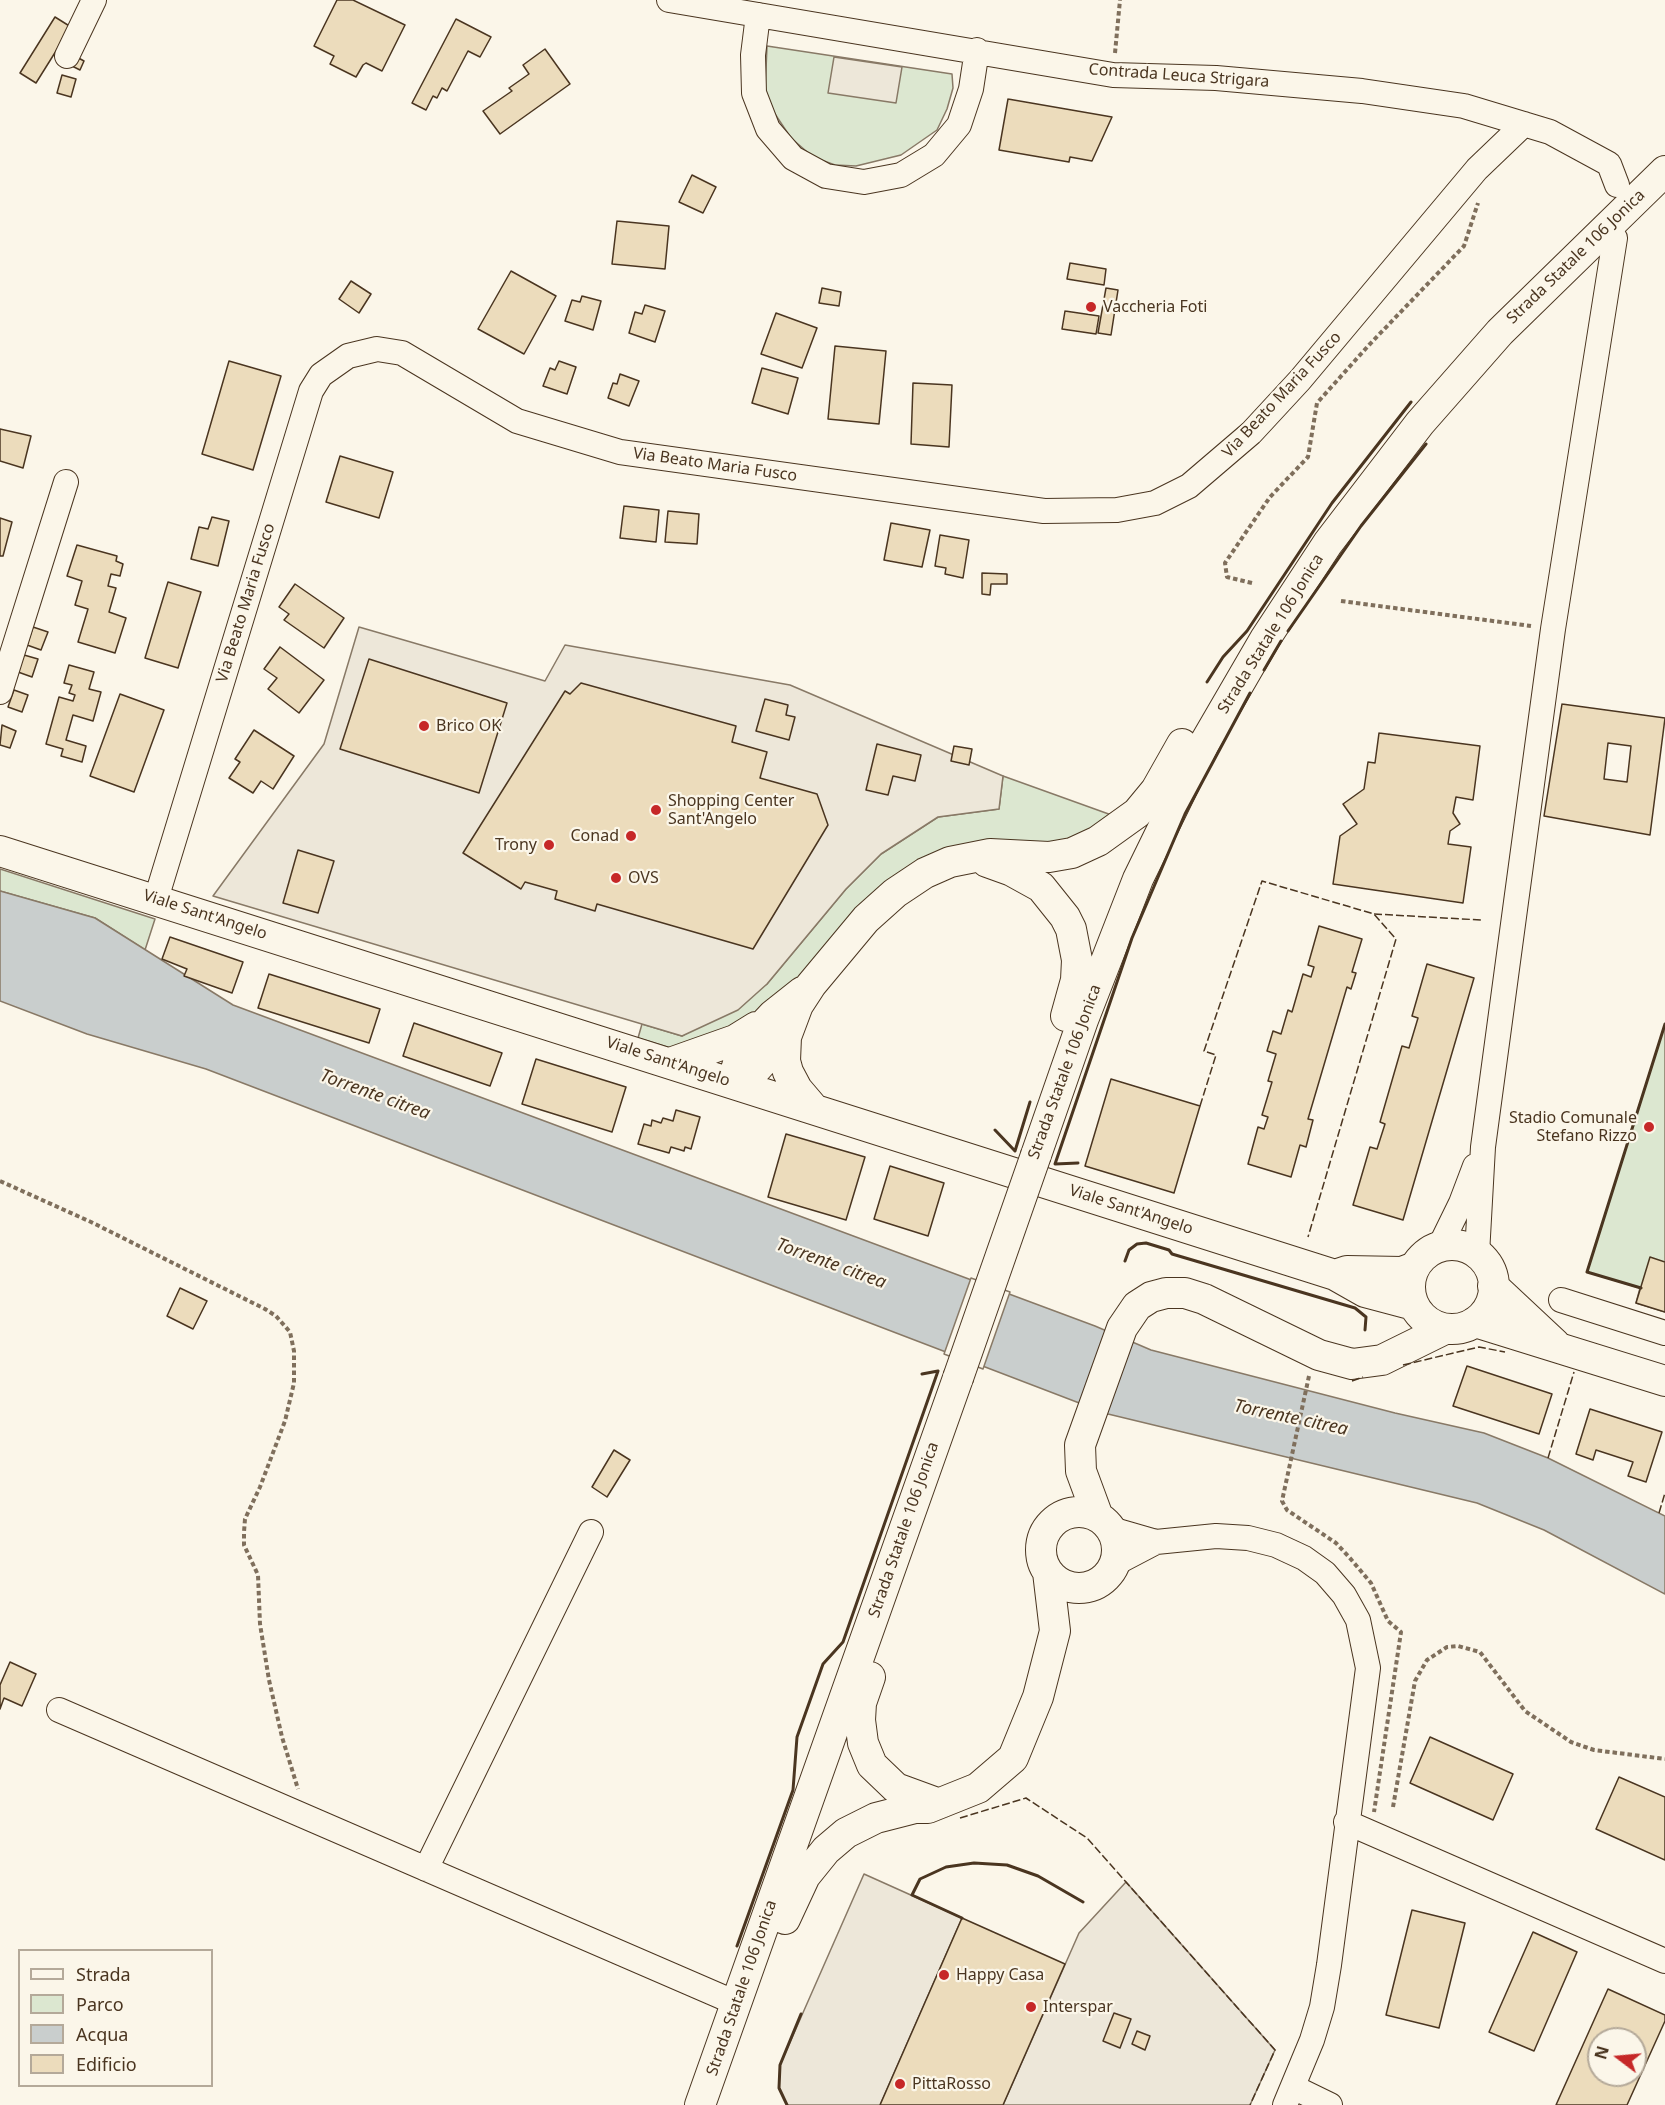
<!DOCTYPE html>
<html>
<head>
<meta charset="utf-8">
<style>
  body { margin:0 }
  #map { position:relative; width:1665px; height:2105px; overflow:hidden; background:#fbf6e9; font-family:"Noto Sans",sans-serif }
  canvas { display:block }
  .legend { position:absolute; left:18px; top:1949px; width:195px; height:138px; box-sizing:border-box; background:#fbf6e9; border:2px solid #b4a999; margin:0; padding:8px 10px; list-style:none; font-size:18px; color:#4a3520 }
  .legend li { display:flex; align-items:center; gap:12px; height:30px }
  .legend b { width:30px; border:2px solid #b4a999 }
  .north { position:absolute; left:1587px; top:2027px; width:60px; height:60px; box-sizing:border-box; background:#fbf6e9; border:2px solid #b4a999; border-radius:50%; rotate:286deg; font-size:16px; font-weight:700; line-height:24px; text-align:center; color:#4a3520 }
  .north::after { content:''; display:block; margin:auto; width:21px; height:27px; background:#c62828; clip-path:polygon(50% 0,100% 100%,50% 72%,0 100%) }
</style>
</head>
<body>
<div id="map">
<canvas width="1665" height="2105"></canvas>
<ul class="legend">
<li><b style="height:8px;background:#fbf6e9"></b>Strada</li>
<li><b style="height:16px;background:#dce7d0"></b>Parco</li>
<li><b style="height:16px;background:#c9cecd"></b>Acqua</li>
<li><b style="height:16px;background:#ecdcbc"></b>Edificio</li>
</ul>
<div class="north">N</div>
</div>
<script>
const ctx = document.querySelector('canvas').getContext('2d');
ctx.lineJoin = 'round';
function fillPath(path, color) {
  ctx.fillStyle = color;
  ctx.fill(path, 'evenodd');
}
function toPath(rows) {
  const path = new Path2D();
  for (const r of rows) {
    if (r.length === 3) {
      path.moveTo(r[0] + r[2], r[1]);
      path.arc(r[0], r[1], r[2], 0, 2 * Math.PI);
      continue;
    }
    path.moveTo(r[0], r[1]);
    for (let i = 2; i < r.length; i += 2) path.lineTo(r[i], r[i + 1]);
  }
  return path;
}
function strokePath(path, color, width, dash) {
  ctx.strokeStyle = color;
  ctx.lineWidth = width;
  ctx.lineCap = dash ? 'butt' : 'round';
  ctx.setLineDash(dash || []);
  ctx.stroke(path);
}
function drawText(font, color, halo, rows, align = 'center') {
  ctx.font = font + ' "Noto Sans",sans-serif';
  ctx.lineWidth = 4.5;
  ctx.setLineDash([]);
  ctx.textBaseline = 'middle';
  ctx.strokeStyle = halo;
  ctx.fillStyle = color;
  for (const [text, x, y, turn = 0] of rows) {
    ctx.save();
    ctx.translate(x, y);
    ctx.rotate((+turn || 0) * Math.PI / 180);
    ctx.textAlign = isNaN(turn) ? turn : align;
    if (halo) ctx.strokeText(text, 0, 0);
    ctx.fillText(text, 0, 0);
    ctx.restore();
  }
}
const green = toPath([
  [767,46,952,74,953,88,947,109,937,130,901,155,856,166,835,165,813,157,791,138,775,114,765,93,767,46],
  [1003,776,1117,817,1070,846,979,846,796,984,769,1011,677,1050,638,1038,642,1024,682,1036,767,984,846,889,881,854,938,817,999,809,1003,776],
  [0,869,155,919,145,950,95,918,0,891,0,869],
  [1665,1024,1665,1312,1636,1303,1640,1288,1587,1272,1665,1024]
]);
const parking = toPath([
  [834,57,902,67,896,103,828,93,834,57],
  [359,627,545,681,565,645,790,685,1003,776,999,809,938,817,881,854,846,889,767,984,738,1010,682,1036,213,896,324,744,359,627],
  [864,1874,962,1918,880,2105,787,2105,779,2088,780,2065,864,1874],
  [1126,1882,1275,2050,1250,2105,1003,2105,1079,1933,1126,1882]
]);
const water = toPath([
  [0,891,95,918,233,1005,1095,1326,1151,1350,1395,1413,1484,1433,1548,1458,1665,1516,1665,1594,1544,1530,1477,1503,1108,1414,206,1069,87,1034,0,1001,0,891]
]);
const pier = toPath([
  [971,1278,1010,1292,983,1369,944,1354,971,1278]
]);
const building = toPath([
  [337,0,353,0,405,25,382,71,366,63,363,65,356,77,330,64,334,56,314,46,337,0],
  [55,17,71,27,36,83,20,73,55,17],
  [456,19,491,37,480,57,468,51,447,91,442,88,437,98,433,96,426,110,412,103,456,19],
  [545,49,570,84,500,134,483,111,512,91,509,88,529,74,523,65,545,49],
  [73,55,84,61,80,70,68,64,73,55],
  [62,75,76,79,71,97,57,93,62,75],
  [1008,99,1112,117,1092,161,1070,157,1069,162,999,150,1008,99],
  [692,175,716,187,703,213,679,202,692,175],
  [617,221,669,226,665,269,612,264,617,221],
  [1070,263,1106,269,1104,285,1067,279,1070,263],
  [511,271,556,296,524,354,478,329,511,271],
  [351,281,371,294,359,313,339,299,351,281],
  [822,288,841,292,839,306,819,303,822,288],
  [1106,288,1118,290,1111,335,1098,333,1106,288],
  [582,296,601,301,593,330,565,321,572,300,580,302,582,296],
  [645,305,665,311,655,342,629,333,635,312,642,314,645,305],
  [1065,311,1099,316,1096,334,1062,329,1065,311],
  [776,313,817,328,802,368,761,354,776,313],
  [835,346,886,351,879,424,828,419,835,346],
  [229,361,281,376,253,470,202,454,229,361],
  [559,361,576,367,567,394,543,386,550,368,555,370,559,361],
  [762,368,798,378,788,414,752,403,762,368],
  [620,374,639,381,629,406,608,398,613,383,617,384,620,374],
  [913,383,952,385,949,447,911,444,913,383],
  [0,429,31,436,23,468,0,461,0,429],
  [340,456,393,472,379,518,326,502,340,456],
  [624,506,659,510,656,542,620,538,624,506],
  [668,511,699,514,697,544,665,542,668,511],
  [212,517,229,521,218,566,191,559,199,527,208,529,212,517],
  [0,518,12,522,3,556,0,556,0,518],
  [891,523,930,530,922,567,884,560,891,523],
  [940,535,969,540,963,578,945,574,946,568,935,566,940,535],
  [77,545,117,556,116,561,123,564,120,576,111,574,108,586,116,588,109,612,126,618,115,653,78,642,88,609,75,605,82,581,67,576,77,545],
  [982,573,1007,574,1007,584,991,584,990,595,982,594,982,573],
  [168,582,201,592,178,668,145,658,168,582],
  [295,584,344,618,324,648,284,620,289,614,279,607,295,584],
  [33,627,48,632,41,650,27,645,33,627],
  [280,647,324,680,299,713,268,689,277,678,264,669,280,647],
  [24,655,38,659,32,677,18,672,24,655],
  [369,659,507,703,479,793,340,749,369,659],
  [69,665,94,672,89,689,101,692,93,721,73,715,66,740,86,746,82,762,61,756,63,749,46,744,59,697,73,701,75,695,69,693,72,685,64,683,69,665],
  [581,683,736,726,732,742,767,752,760,778,817,794,828,825,753,949,597,904,595,911,555,899,557,891,525,882,521,889,463,853,565,691,570,694,581,683],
  [14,690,28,695,22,712,8,707,14,690],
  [120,694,164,710,134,792,90,776,120,694],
  [765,699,788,705,786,715,795,717,789,740,756,731,765,699],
  [1562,704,1665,718,1650,835,1544,816,1562,704],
  [2,725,16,731,10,748,0,745,2,725],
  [254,730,294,756,273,789,261,781,253,793,229,778,240,762,235,759,254,730],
  [1379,733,1480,746,1473,800,1456,797,1453,813,1460,824,1450,831,1448,844,1471,847,1463,903,1333,884,1340,836,1357,824,1343,804,1364,789,1368,762,1375,763,1379,733],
  [1608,743,1631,746,1627,782,1604,779,1608,743],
  [877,744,921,755,915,781,893,776,888,795,866,790,877,744],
  [954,746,972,749,969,765,951,761,954,746],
  [298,850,334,861,318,913,283,903,298,850],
  [1319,926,1362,939,1352,972,1356,973,1351,989,1347,987,1308,1119,1313,1120,1306,1147,1300,1145,1291,1177,1248,1164,1258,1127,1264,1129,1268,1117,1262,1115,1272,1082,1268,1081,1276,1054,1267,1051,1273,1031,1281,1034,1288,1010,1292,1012,1303,974,1311,977,1314,967,1308,965,1319,926],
  [170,937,243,962,232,993,184,976,187,969,162,959,170,937],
  [1427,964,1474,978,1403,1220,1353,1205,1370,1147,1377,1149,1385,1124,1380,1122,1402,1046,1409,1048,1418,1018,1412,1016,1427,964],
  [269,974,380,1009,369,1043,258,1008,269,974],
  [414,1023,502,1053,490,1086,403,1056,414,1023],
  [536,1059,626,1087,612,1132,522,1104,536,1059],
  [1111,1079,1200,1106,1174,1193,1085,1166,1111,1079],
  [676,1110,700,1117,691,1149,685,1147,684,1151,671,1147,669,1153,638,1144,644,1124,651,1126,652,1120,661,1123,663,1118,673,1121,676,1110],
  [786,1134,865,1157,846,1220,768,1197,786,1134],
  [890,1166,944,1183,928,1236,874,1219,890,1166],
  [1650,1257,1665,1262,1665,1312,1636,1303,1650,1257],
  [180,1288,207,1301,193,1329,167,1316,180,1288],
  [1467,1366,1552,1394,1539,1434,1453,1406,1467,1366],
  [1590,1409,1662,1432,1646,1482,1628,1476,1633,1462,1596,1450,1593,1460,1576,1454,1590,1409],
  [614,1450,630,1460,607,1497,592,1487,614,1450],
  [10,1662,36,1674,22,1706,4,1698,0,1709,0,1685,10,1662],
  [1430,1737,1513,1774,1493,1820,1410,1783,1430,1737],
  [1619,1777,1665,1797,1665,1860,1596,1829,1619,1777],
  [1412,1910,1465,1923,1439,2028,1386,2015,1412,1910],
  [962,1918,1065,1964,1003,2105,880,2105,962,1918],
  [1533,1932,1577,1952,1534,2051,1489,2032,1533,1932],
  [1608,1989,1665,2015,1665,2021,1627,2105,1556,2105,1608,1989],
  [1599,2039,1635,2039,1635,2075,1599,2075,1599,2039],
  [1114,2013,1131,2019,1120,2048,1103,2041,1114,2013],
  [1137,2031,1150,2036,1145,2050,1132,2044,1137,2031]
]);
const path = toPath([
  [1115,53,1120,0],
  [1252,583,1227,577,1225,563,1270,497,1308,457,1317,403,1369,345,1464,246,1478,203],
  [1341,601,1531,626],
  [0,1181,91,1222,265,1309,276,1316,290,1332,294,1351,294,1383,285,1421,260,1487,245,1519,244,1532,244,1545,258,1575,260,1624,269,1680,282,1737,298,1789],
  [1309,1376,1282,1501,1287,1510,1336,1543,1349,1557,1371,1583,1388,1621,1401,1632,1374,1812],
  [1393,1807,1415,1681,1427,1660,1447,1647,1458,1646,1480,1652,1525,1711,1571,1742,1594,1750,1665,1759]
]);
const minor = toPath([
  [669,0,1113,75,1216,78,1362,91,1464,106,1550,132,1609,164,1617,185],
  [758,15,753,55,754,93,768,129,793,158,826,176,864,182,901,175,934,155,959,125,971,89,977,50],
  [67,56,94,0],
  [0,692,66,482],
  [156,899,311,391,321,375,348,356,377,349,402,353,517,421,620,452,1044,511,1117,510,1155,503,1189,486,1251,433,1300,380,1477,169,1524,124],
  [1439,1248,1461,1203,1475,1166],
  [1477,1254,1483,1147,1516,902,1553,629,1615,238],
  [1561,1300,1665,1333],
  [1111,1529,1156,1542],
  [1114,1564,1156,1542,1216,1536,1248,1538,1276,1545,1304,1558,1325,1573,1344,1595,1358,1620,1368,1668,1329,1965,1322,2007,1312,2040,1285,2105],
  [59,1710,736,2003],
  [1346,1822,1665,1961],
  [426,1869,591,1532],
  [1293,2087,1330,2105]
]);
const major = toPath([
  [0,851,1335,1275,1365,1292,1414,1305],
  [987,862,1012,871,1041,887,1065,917,1071,929,1077,960,1076,980,1066,1016],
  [670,1063,735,1040,756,1027],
  [732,1083,743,1047,773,1015,802,992],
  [741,1086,780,1042,787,1027],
  [814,1109,797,1089,788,1072,785,1061,786,1037,798,1005,811,985,866,919,895,893,925,873,950,862,990,854,1049,857,1072,853,1098,841,1137,813,1156,790,1182,744],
  [1036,1155,1083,1020,1138,879,1204,744,1265,639,1328,543,1420,423,1500,332,1665,171],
  [1452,1287,42],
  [1335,1275,1347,1271,1402,1272,1415,1267],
  [1493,1286,1555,1344],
  [1475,1322,1665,1381],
  [1079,1550,38],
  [1098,1517,1081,1471,1080,1445,1122,1328,1137,1306,1151,1297,1166,1293,1185,1293,1204,1299,1319,1355,1352,1364,1382,1360,1445,1329],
  [870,1677,861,1703,860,1720,863,1743,872,1765,896,1788,937,1803],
  [785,1919,805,1876,826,1850,846,1833,876,1818,915,1808,928,1808,978,1788,1013,1758,1038,1697,1055,1631,1048,1572],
  [700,2105,958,1378]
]);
const majorBridge = toPath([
  [958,1378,1036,1155]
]);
const fence = toPath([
  [1374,914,1481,920],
  [1200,1106,1216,1055,1204,1051,1262,881,1374,914,1396,939,1308,1237],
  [1403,1365,1479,1347,1505,1352],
  [1352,1381,1363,1377],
  [1548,1458,1574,1372],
  [1659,1513,1665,1493],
  [960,1818,1026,1798,1087,1838,1275,2050,1250,2105]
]);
const wall = toPath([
  [1288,631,1361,526,1426,444],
  [1264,670,1281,641],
  [1207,682,1223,657,1247,631,1332,503,1411,402],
  [995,1130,1015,1151],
  [1015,1151,1030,1102],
  [1078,1163,1055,1164,1132,938,1185,814,1250,693],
  [1125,1261,1129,1250,1137,1244,1146,1243,1169,1250,1172,1254,1355,1308,1366,1317,1365,1330],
  [1641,1288,1587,1272,1665,1024],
  [962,1918,912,1895,920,1879,946,1867,974,1863,1007,1865,1038,1876,1083,1902],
  [737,1946,793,1790,797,1737,823,1664,843,1642,938,1371,922,1374],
  [787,2105,779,2088,780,2065,801,2014]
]);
const markers = [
  [1091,307,6,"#c62828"],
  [424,726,6,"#c62828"],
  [656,810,6,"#c62828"],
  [631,836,6,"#c62828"],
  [549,845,6,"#c62828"],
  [616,878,6,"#c62828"],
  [1649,1127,6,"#c62828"],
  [944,1975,6,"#c62828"],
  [1031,2007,6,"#c62828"],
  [900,2084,6,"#c62828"]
];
const streetNames = [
  ["Contrada Leuca Strigara",1179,76,4],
  ["Strada Statale 106 Jonica",1576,257,-44],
  ["Via Beato Maria Fusco",1282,395,-47],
  ["Via Beato Maria Fusco",715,465,8],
  ["Via Beato Maria Fusco",246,603,-73],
  ["Strada Statale 106 Jonica",1271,634,-58],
  ["Viale Sant'Angelo",205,915,18],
  ["Viale Sant'Angelo",668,1062,18],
  ["Strada Statale 106 Jonica",1065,1072,-70],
  ["Viale Sant'Angelo",1131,1210,18],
  ["Strada Statale 106 Jonica",904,1530,-71],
  ["Strada Statale 106 Jonica",742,1988,-71]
];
const poiNames = [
  ["Vaccheria Foti",1103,307],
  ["Brico OK",436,726],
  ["Shopping Center",668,801],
  ["Sant'Angelo",668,819],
  ["Conad",619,836,"right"],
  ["Trony",537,845,"right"],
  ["OVS",628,878],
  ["Stadio Comunale",1637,1118,"right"],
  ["Stefano Rizzo",1637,1136,"right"],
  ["Happy Casa",956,1975],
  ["Interspar",1043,2007],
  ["PittaRosso",912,2084]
];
const waterNames = [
  ["Torrente citrea",375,1095,20],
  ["Torrente citrea",831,1264,20],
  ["Torrente citrea",1291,1418,12]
];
fillPath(green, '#dce7d0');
strokePath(green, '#887966', 1.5);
fillPath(parking, '#ede7d9');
strokePath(parking, '#887966', 1.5);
fillPath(water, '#c9cecd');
strokePath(water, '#887966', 1.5);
fillPath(pier, '#fbf6e9');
strokePath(pier, '#887966', 1.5);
fillPath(building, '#ecdcbc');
strokePath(building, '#4a3520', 1.5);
strokePath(minor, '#4a3520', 26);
strokePath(major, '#4a3520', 32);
strokePath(path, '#7f6f5c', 4, [4.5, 3]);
strokePath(minor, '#fbf6e9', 24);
strokePath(major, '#fbf6e9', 30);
strokePath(majorBridge, '#4a3520', 32, []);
strokePath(majorBridge, '#fbf6e9', 30);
strokePath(fence, '#4a3520', 1.5, [8, 3]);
strokePath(wall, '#4a3520', 3);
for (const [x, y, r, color] of markers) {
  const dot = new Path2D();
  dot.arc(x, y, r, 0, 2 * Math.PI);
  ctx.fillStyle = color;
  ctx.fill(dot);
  strokePath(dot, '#fbf6e9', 2);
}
drawText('16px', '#4a3520', '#fbf6e9', streetNames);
drawText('16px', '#4a3520', '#fbf6e9', poiNames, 'left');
drawText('italic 18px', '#4a3520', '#fbf6e9', waterNames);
</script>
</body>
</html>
